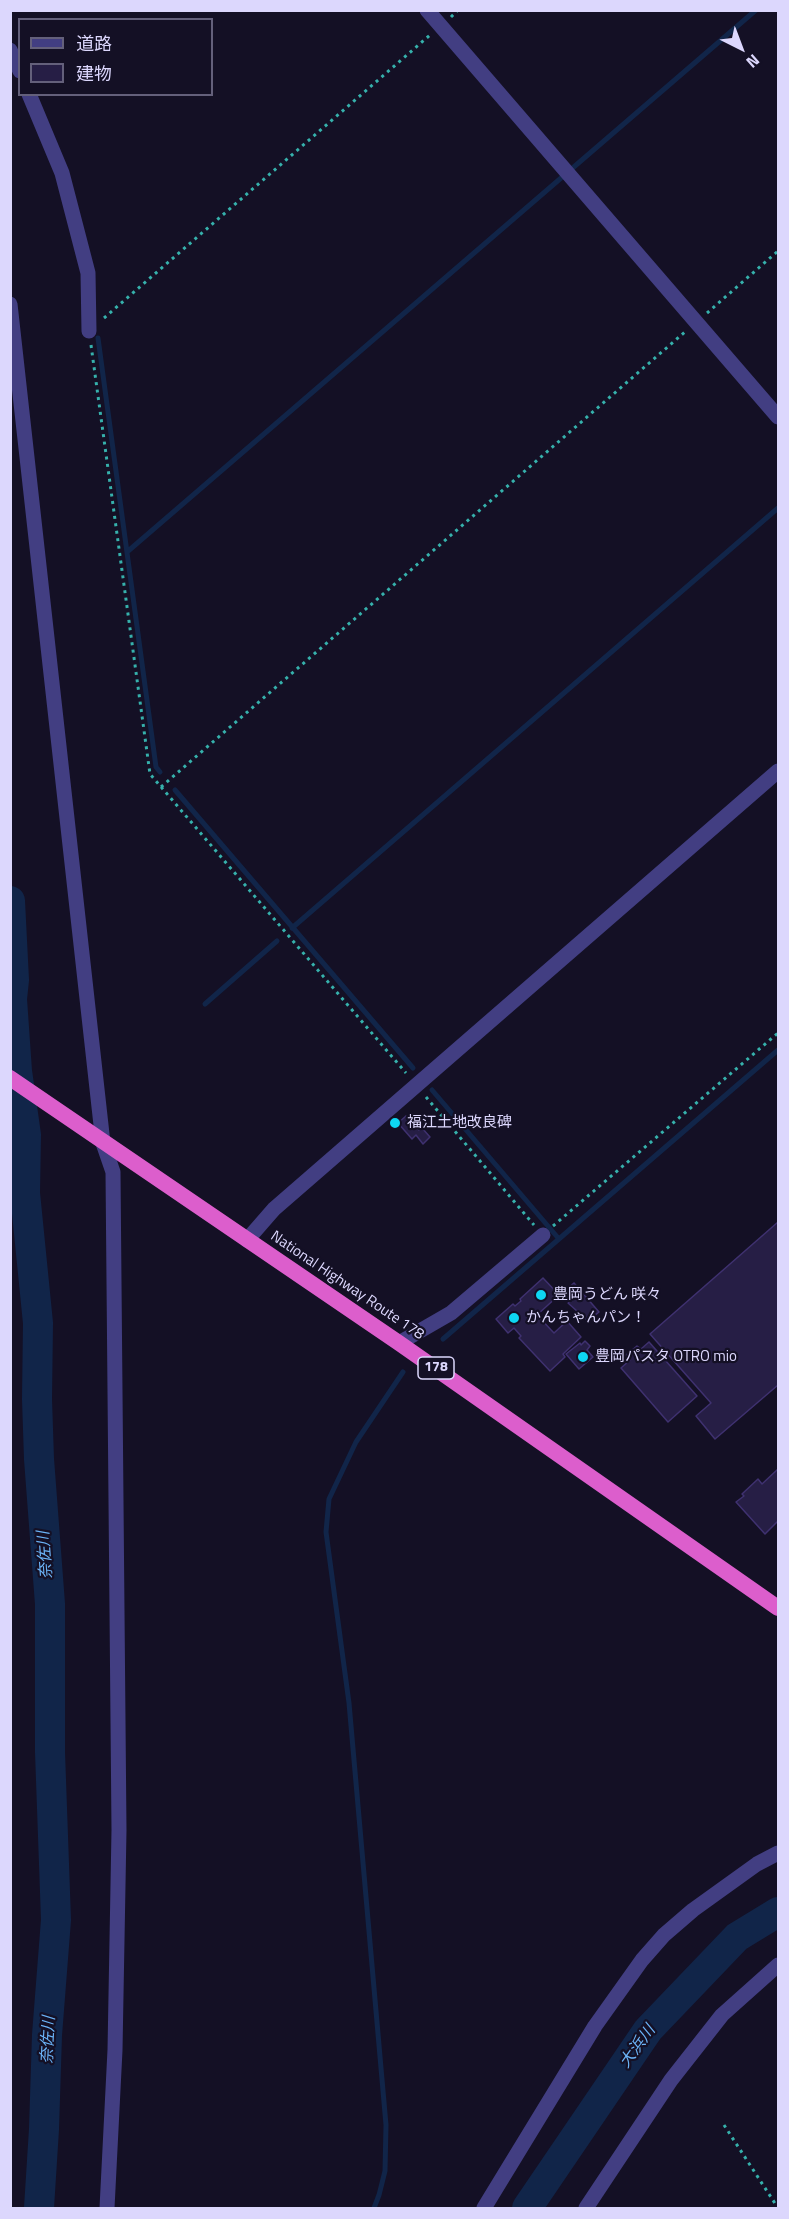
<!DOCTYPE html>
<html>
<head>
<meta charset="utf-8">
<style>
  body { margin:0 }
  #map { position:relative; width:789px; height:2219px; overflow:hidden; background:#141025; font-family:"Titillium Web","Noto Sans JP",sans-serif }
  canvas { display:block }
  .frame { position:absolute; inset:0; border:12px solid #dcd7fd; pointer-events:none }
  .legend { position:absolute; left:18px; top:18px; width:195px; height:78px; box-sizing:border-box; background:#141025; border:2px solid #64607b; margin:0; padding:8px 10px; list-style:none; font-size:18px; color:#dcd7fd }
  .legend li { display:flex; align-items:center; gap:12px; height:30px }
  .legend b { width:30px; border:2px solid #64607b }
  .north { position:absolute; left:711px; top:18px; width:60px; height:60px; -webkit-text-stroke:4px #141025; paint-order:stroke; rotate:138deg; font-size:16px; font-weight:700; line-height:24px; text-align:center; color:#dcd7fd }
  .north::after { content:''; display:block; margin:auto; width:21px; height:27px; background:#dcd7fd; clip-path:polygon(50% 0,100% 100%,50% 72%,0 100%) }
</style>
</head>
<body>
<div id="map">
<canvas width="789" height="2219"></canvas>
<div class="frame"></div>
<ul class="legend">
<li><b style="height:8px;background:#423e82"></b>道路</li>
<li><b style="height:16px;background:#261e45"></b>建物</li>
</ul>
<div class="north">N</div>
</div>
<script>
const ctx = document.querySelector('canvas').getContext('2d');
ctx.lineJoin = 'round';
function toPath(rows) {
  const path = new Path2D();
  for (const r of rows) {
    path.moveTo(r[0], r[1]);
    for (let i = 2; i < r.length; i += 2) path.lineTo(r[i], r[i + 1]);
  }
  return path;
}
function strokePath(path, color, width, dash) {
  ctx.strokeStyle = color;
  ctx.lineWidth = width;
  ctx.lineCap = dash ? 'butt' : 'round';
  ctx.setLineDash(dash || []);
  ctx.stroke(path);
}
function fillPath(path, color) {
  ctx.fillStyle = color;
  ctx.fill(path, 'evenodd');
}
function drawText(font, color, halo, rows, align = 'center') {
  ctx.font = font + ' "Titillium Web","Noto Sans JP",sans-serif';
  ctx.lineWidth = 4.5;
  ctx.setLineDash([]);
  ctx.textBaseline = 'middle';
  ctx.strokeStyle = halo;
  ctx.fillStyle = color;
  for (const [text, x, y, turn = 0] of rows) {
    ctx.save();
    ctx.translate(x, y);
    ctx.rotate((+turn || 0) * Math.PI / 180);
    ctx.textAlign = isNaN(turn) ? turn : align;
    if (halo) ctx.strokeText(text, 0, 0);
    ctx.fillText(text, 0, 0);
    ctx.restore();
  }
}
const stream = toPath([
  [98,338,156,767,160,772],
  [127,552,756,10],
  [175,790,413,1068],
  [292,928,778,508],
  [205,1004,277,941],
  [432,1090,559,1239],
  [443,1339,778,1050],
  [374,2208,379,2195,385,2171,386,2125,349,1703,326,1532,329,1499,356,1442,403,1372]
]);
const river = toPath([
  [10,901,14,980,12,999,17,1071,26,1135,25,1193,38,1323,37,1399,39,1459,50,1604,50,1752,56,1920,47,2035,44,2129,39,2208],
  [527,2208,648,2030,737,1937,778,1912]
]);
const building = toPath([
  [406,1116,419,1130,422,1128,430,1137,423,1144,416,1135,412,1139,398,1123,406,1116],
  [778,1222,778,1385,715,1439,696,1416,711,1403,650,1334,778,1222],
  [543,1278,559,1295,537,1315,554,1333,567,1321,581,1337,563,1354,565,1357,550,1371,519,1338,521,1336,514,1328,508,1333,496,1319,513,1304,515,1306,521,1301,520,1299,543,1278],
  [574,1283,599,1312,588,1321,568,1303,571,1301,563,1292,574,1283],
  [585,1341,590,1346,587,1350,593,1357,579,1369,566,1354,580,1343,581,1345,585,1341],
  [649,1342,697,1396,668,1422,621,1368,630,1360,626,1355,637,1346,641,1349,649,1342],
  [778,1469,778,1521,765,1534,736,1502,744,1496,742,1494,758,1479,762,1484,778,1469]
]);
const path = toPath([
  [451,17,458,10],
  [707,313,778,251],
  [104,318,430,35],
  [91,345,150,774,406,1073],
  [161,787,686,331],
  [426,1097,534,1225],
  [553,1226,778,1033],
  [724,2125,778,2208]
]);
const minor = toPath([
  [427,10,778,417],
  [10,50,20,71],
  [29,94,62,173,88,273,89,331],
  [10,304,103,1143,113,1172,119,1830,115,2050,107,2208],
  [247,1240,274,1209,778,771],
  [399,1343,451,1313,543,1235],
  [484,2208,595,2026,642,1960,664,1935,693,1910,757,1864,778,1853],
  [586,2208,671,2080,722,2015,778,1965]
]);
const trunk = toPath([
  [10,1078,399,1343,778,1608]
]);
const markers = [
  [395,1123,6,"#0ed6f2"],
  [541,1295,6,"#0ed6f2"],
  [514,1318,6,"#0ed6f2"],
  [583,1357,6,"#0ed6f2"]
];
const shields = [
  [436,1368,36]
];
const shieldNames = [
  ["178",436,1368]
];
const poiNames = [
  ["福江土地改良碑",407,1123],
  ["豊岡うどん 咲々",553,1295],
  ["かんちゃんパン！",526,1318],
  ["豊岡パスタ OTRO mio",595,1357]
];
const streetNames = [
  ["National Highway Route 178",347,1286,34]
];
const waterNames = [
  ["奈佐川",46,1555,-94],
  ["奈佐川",49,2040,-87],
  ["大浜川",638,2047,-54]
];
strokePath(stream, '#112549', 5);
strokePath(river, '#112549', 30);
fillPath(building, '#261e45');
strokePath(building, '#3f3170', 1.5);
strokePath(path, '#36b1ac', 3, [3, 4.5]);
strokePath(minor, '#423e82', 15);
strokePath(trunk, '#dc5ecc', 16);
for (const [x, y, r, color] of markers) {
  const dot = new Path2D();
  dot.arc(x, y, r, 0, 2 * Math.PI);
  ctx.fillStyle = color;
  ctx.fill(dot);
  strokePath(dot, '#141025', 2);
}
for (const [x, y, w] of shields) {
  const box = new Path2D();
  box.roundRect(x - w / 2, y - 11, w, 22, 4.5);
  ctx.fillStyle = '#141025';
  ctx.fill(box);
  strokePath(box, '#dcd7fd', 1.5);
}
drawText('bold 14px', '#dcd7fd', null, shieldNames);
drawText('15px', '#dcd7fd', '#141025', poiNames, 'left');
drawText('15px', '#dcd7fd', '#141025', streetNames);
drawText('italic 16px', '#6bb3f7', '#141025', waterNames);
</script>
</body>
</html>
